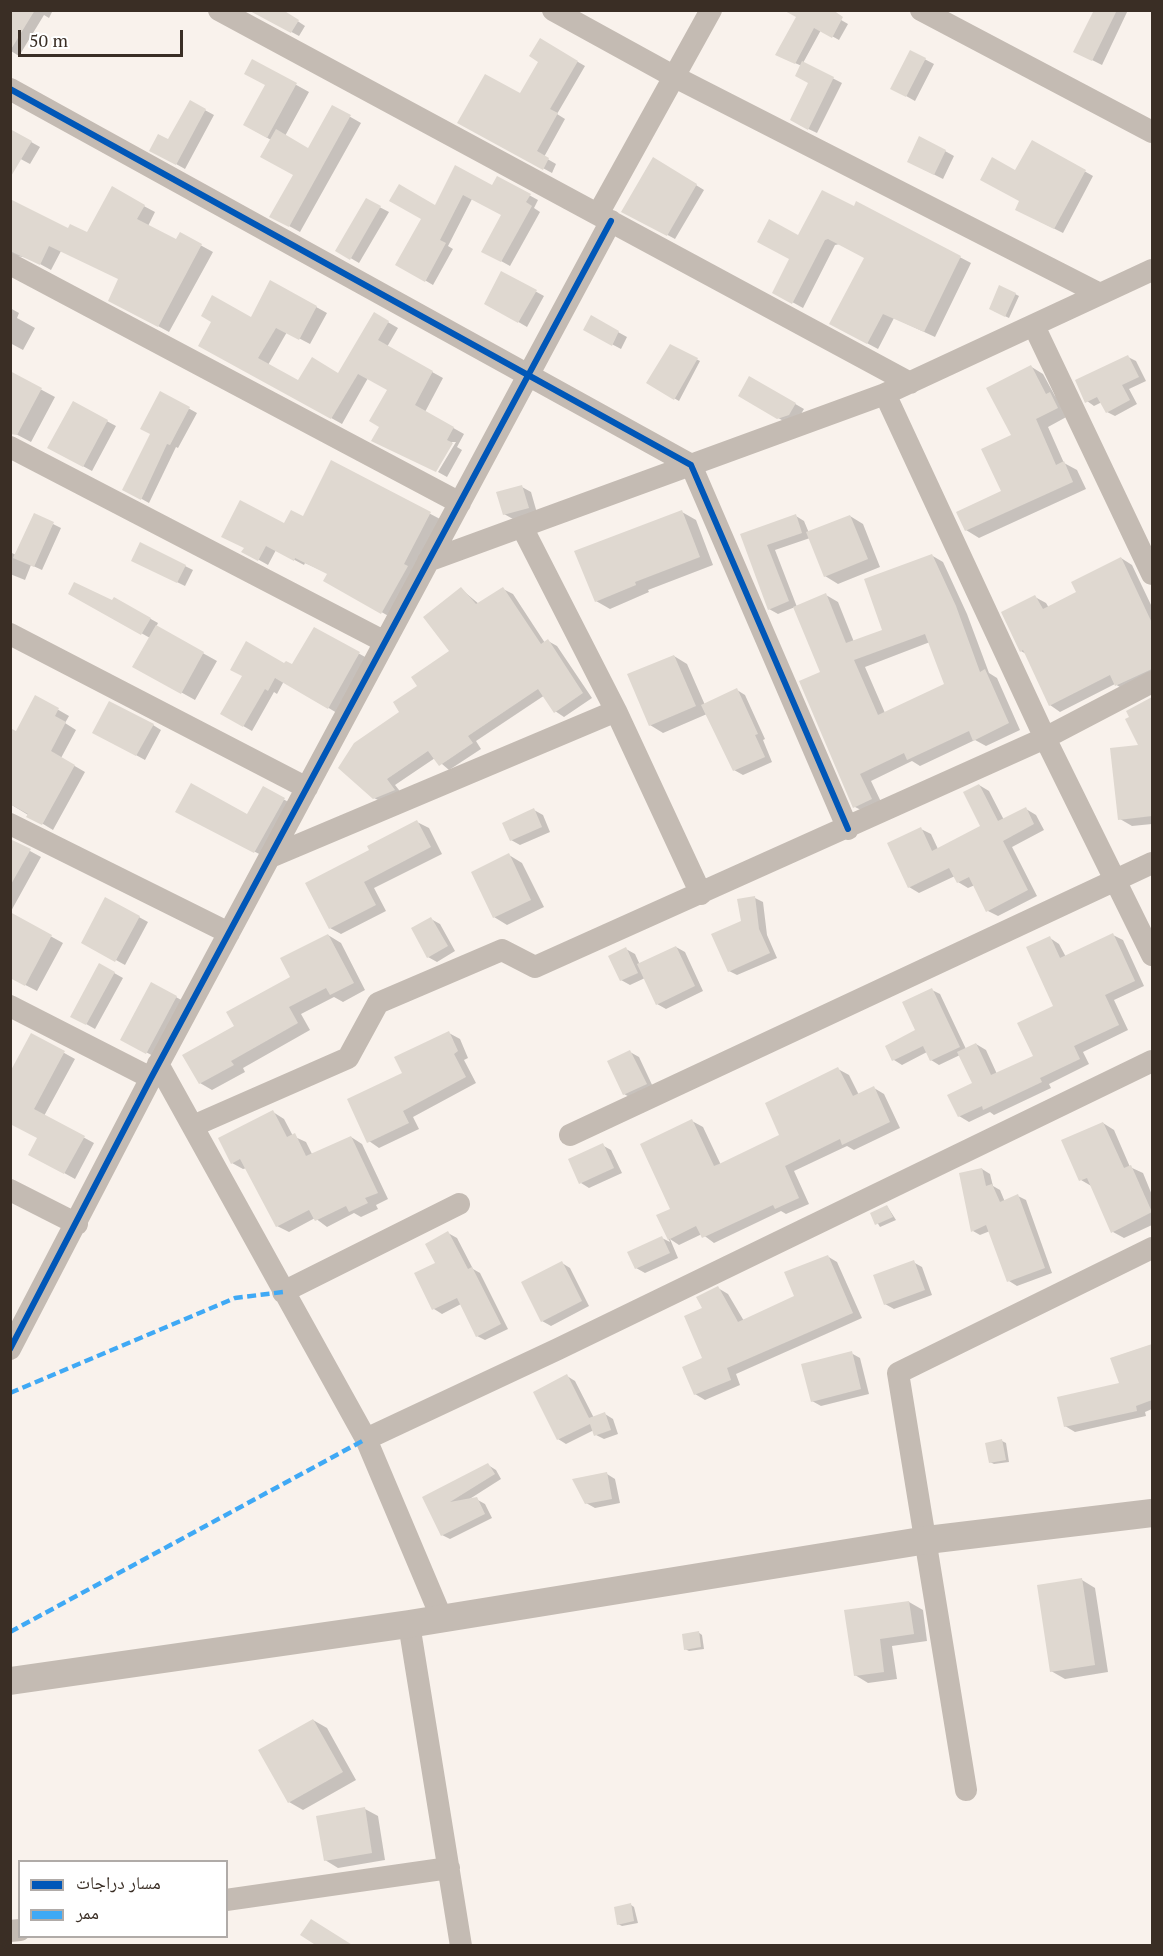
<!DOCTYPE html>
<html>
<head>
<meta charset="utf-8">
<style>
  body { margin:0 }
  #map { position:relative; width:1163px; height:1956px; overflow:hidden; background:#f9f2ec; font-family:"PT Serif","Noto Naskh Arabic",serif }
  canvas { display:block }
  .frame { position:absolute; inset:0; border:12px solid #3a2e25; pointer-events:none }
  .legend { position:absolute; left:18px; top:1860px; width:210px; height:78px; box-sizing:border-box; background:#fff; border:2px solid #b0aba8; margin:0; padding:8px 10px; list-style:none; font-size:18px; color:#3a2e25 }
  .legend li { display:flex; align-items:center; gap:12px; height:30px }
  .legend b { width:30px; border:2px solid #b0aba8 }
  .scale { position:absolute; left:18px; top:30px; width:165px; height:27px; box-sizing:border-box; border:3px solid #3a2e25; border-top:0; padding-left:8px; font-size:18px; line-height:21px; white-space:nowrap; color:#3a2e25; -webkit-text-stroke:4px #fff; paint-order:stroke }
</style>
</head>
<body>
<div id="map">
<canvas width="1163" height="1956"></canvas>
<div class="frame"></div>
<ul class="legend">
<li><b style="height:8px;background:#0057b8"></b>مسار دراجات</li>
<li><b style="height:8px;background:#3fa9f5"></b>ممر</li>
</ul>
<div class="scale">50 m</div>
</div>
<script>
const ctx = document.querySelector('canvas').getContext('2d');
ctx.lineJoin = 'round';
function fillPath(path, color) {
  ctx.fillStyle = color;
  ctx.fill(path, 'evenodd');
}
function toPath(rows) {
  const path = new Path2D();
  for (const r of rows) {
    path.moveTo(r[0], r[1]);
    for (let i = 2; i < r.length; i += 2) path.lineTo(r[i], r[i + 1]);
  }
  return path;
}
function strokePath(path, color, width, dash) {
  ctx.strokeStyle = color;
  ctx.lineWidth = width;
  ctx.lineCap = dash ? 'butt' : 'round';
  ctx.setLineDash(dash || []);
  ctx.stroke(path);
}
const shadow = toPath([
  [10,10,53,10,49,18,44,15,19,56,11,51],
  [281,10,305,26,299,36,258,14],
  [824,10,848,24,839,40,821,30,803,63,842,83,817,133,800,125,810,83,802,66,783,58],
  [1095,10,1128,10,1102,65,1084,56],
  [540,40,585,66,557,114,565,119,544,157,556,164,552,173,459,123,521,95,540,61],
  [911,52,934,64,915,101,892,88],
  [253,61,309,92,285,136,308,150,333,107,361,123,300,232,271,216,295,175,271,140,245,125,267,84],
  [190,102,214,115,185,169,151,150,168,141],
  [10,130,40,147,30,164,15,156],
  [1033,142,1093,176,1063,233,1025,214,1016,172],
  [945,151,954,156,943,179,917,166],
  [654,159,704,190,675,239,623,211],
  [456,167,493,187,498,178,538,200,534,208,540,212,510,266,483,251,503,215,472,199,448,246,453,249,433,285,397,264,435,207],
  [112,189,155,212,148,226,177,241,180,234,213,252,169,332,121,306,120,279,61,251,51,270,29,258,10,255,10,200,68,230,88,234],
  [366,200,389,212,359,263,337,250],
  [857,203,971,263,935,337,894,318,878,349,831,324,866,258,840,244,835,245,803,308,774,292,791,259,799,237,855,208],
  [502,273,544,296,527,327,486,303],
  [271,282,327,313,310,344,287,332,268,365,299,382,339,374,374,314,398,328,387,347,443,378,425,412,464,434,457,447,462,450,447,477,438,472,456,442,452,442,435,471,381,426,389,389,368,378,342,424,200,345,251,319],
  [1015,294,1019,296,1009,318,994,311],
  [10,308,19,313,17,318,35,328,23,350,10,343],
  [591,317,627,337,621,349,585,330],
  [670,346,700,361,679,401,648,383],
  [1128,357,1136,361,1146,381,1129,389,1137,404,1115,416,1107,412,1102,402,1094,406,1087,401],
  [1030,366,1043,374,1055,396,1063,401,1070,415,1048,427,1064,463,1077,470,1086,489,979,538,966,530,1003,492,1013,436],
  [10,373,55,397,31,442,10,431],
  [750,378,804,409,798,419,787,423,740,396],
  [161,393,197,413,178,448,176,447,149,503,124,489,152,434],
  [73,403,116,426,92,471,49,448],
  [332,462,440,519,392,618,325,580,329,574,305,563,304,565,276,550,268,565,243,551,285,525,303,518],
  [522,487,531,492,537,513,513,519,504,514],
  [682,512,696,520,713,565,648,590,649,592,610,609,596,601],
  [796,516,804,521,809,533,850,516,863,524,880,567,838,584,825,576,810,538,775,550,797,607,826,595,838,602,854,642,884,630,931,555,943,562,967,614,989,673,997,678,1020,730,986,746,975,740,920,766,912,761,871,781,883,806,867,813,855,807,822,673,795,607,778,614,769,609,742,535],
  [930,642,946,685,885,713,865,667],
  [53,524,61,528,42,570,31,565,25,580,10,574,10,552,16,555],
  [1121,558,1132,565,1152,607,1152,678,1126,691,1115,684,1060,712,1050,705,1026,654,1021,651,1035,597,1046,603,1049,608,1078,593],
  [140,564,185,566,193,570,185,586],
  [461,589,479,604,503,589,513,594,545,643,548,641,557,646,592,698,564,717,555,711,545,695,476,741,481,749,449,770,435,758,395,785,403,795,384,803,374,798,402,713,419,687,451,652],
  [70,593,113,602,115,599,158,623,156,627,217,661,195,700,134,666,150,638],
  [314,629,367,658,337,713,284,681,277,694,274,692,252,731,222,714,285,665,293,666],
  [674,656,687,664,705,705,737,690,745,695,765,739,763,740,772,762,743,775,734,770,707,714,663,733,650,725],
  [36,697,69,716,65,723,76,730,61,758,85,772,53,830,10,804,16,733],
  [153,725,161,730,145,760,94,732],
  [1152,750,1152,824,1132,826,1120,819,1112,755],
  [979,785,989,791,1004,820,1026,809,1036,815,1044,830,1012,847,1037,896,998,916,988,911,975,885,968,888,958,882,955,876,919,893,909,887,921,829,931,834,938,849,982,827],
  [263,788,292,804,263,856,186,816,248,816],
  [534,810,543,815,550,832,520,845,511,840],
  [417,822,429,828,442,854,374,888,386,911,341,934,330,928,371,850],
  [10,849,30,851,41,857,10,913],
  [509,855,522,863,544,907,507,925,494,917],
  [755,898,763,902,767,935,777,958,737,975,729,971,743,922],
  [106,899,148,922,125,965,83,942],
  [10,914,63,943,37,991,10,977],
  [431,919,440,924,455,951,437,962,428,957],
  [328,935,341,943,365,990,343,1002,334,997,301,1014,310,1030,243,1068,245,1072,212,1090,200,1083,236,1027,292,977],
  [1113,935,1123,940,1144,986,1114,1000,1128,1030,1083,1052,1089,1064,1049,1084,1051,1088,994,1115,990,1112,969,1122,959,1116,974,1084,960,1055,939,1065,931,1060,927,1052,902,1065,894,1060,887,1047,917,1030,932,990,940,994,966,1049,976,1044,986,1050,997,1074,1035,1057,1055,1007,1050,938,1059,944,1066,957],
  [676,947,685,952,703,991,666,1009,657,1004,645,978,630,985,621,980,626,949,635,954,640,965],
  [100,965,123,978,95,1029,72,1016],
  [152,984,185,1002,155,1057,122,1039],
  [449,1033,460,1039,468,1058,464,1060,476,1083,413,1117,419,1129,379,1148,369,1141,404,1073],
  [32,1035,75,1059,44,1116,94,1143,75,1179,30,1154,39,1138,10,1123],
  [630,1052,639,1057,654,1089,633,1099,624,1094],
  [838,1069,849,1075,859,1095,874,1088,884,1094,900,1128,854,1150,847,1146,794,1171,809,1204,786,1214,781,1211,714,1243,702,1234,679,1245,670,1239,678,1258,645,1273,636,1268,662,1238,670,1242,658,1216,672,1209,692,1121,703,1127,721,1165,781,1135],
  [273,1112,284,1119,293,1136,306,1142,312,1154,351,1137,362,1144,388,1199,376,1205,378,1209,361,1217,354,1213,327,1227,315,1218,289,1232,277,1226,247,1168,243,1169,232,1163],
  [1103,1123,1114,1130,1130,1167,1143,1173,1152,1195,1152,1225,1124,1238,1113,1232,1093,1187,1081,1180],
  [602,1145,611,1150,622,1173,589,1188,581,1183],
  [982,1169,990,1174,993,1186,1000,1190,1005,1202,1018,1196,1026,1200,1052,1273,1017,1286,1009,1281,990,1231,980,1235,973,1231],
  [887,1206,896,1220,880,1227,872,1214],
  [448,1233,457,1238,473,1269,480,1273,508,1329,485,1340,477,1336,461,1304,442,1314,434,1309,437,1264],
  [827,1256,837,1262,862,1318,736,1374,740,1385,705,1400,695,1394,704,1359,704,1309,718,1288,728,1294,744,1321,796,1297],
  [913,1262,922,1267,932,1295,894,1309,885,1304],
  [562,1263,570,1268,589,1306,551,1326,542,1321],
  [1152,1346,1152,1409,1145,1412,1146,1416,1075,1432,1065,1426,1121,1384,1112,1359],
  [851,1353,860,1358,869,1394,821,1406,812,1401],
  [567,1376,575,1381,594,1418,605,1414,613,1419,618,1434,604,1439,596,1435,594,1430,566,1444,558,1439,535,1392],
  [1002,1441,1006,1443,1009,1462,994,1464,990,1462],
  [488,1465,496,1470,501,1479,468,1500,476,1499,485,1504,492,1518,450,1539,442,1535,424,1498],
  [607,1474,615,1479,620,1503,595,1508,586,1503],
  [1082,1580,1095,1588,1108,1672,1065,1679,1051,1671],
  [909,1602,923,1610,927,1641,892,1646,897,1679,868,1683,855,1675,846,1612],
  [698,1632,702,1635,704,1649,689,1651,685,1649],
  [313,1720,327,1728,356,1780,303,1810,289,1802],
  [365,1809,378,1816,385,1860,338,1868,325,1860],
  [631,1905,634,1907,638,1923,622,1926,618,1924]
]);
const building = toPath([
  [10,10,35,10,10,51],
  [248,10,283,10,299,20,291,33],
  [783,10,833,10,843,17,832,38,814,28,795,64,775,55,796,17],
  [1094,10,1117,10,1092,61,1073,52],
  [540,38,578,61,550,109,558,113,537,151,549,158,543,170,457,123,485,74,520,93,538,62,529,56],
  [910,50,926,58,906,97,890,89],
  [252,59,297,83,267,138,243,125,265,85,244,74],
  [802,61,834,77,808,130,790,120,808,83,795,76],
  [190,100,206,109,176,165,149,151,158,134,168,139],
  [332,105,351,115,289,227,269,217,293,175,260,157,276,129,308,148],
  [10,129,32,141,10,178],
  [919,136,946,150,934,175,907,162],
  [1032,140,1086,170,1054,229,1015,210,1019,201,980,180,992,157,1015,170],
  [653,157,697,184,667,236,621,212],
  [455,165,492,185,497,176,531,194,526,202,532,206,501,262,481,252,501,215,463,195,440,240,446,243,425,282,395,265,421,219,389,201,399,184,435,205],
  [112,186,145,205,137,219,176,239,180,232,202,244,158,327,108,301,118,279,49,246,40,265,10,251,10,199,68,228,70,224,87,232],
  [822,190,854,206,856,201,961,256,924,332,883,314,867,344,829,324,864,258,828,239,825,240,792,304,772,293,789,259,757,242,769,219,798,235],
  [366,198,381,206,350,260,335,251],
  [501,271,537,290,518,323,484,304],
  [270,280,317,306,299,340,276,328,258,358,298,380,312,357,338,373,374,312,389,321,378,340,433,371,415,405,454,427,447,440,453,443,436,472,371,441,379,427,369,421,387,390,358,374,331,419,198,346,211,322,201,316,212,295,251,317],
  [999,285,1016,293,1005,317,989,309],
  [591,315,619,331,612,346,583,330],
  [670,344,698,358,674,400,646,383],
  [1128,355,1139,377,1122,385,1130,400,1106,413,1097,397,1085,403,1075,380],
  [1031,365,1046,394,1050,392,1058,408,1036,419,1056,465,1064,461,1073,482,965,531,956,512,1001,491,981,449,1011,435,986,388],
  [10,371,42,388,17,435,10,434],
  [749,376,796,403,789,415,777,419,738,396],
  [160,391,190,407,170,445,167,444,141,500,122,490,150,434,140,429],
  [73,401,108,420,83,467,47,448],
  [331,460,431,512,404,564,408,566,381,614,323,581,327,574,295,558,294,561,266,546,258,561,241,552,244,548,221,537,240,500,284,523,291,510,303,516],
  [522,485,529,508,503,515,496,492],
  [682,510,700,557,635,582,636,585,595,602,574,551],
  [34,513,54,522,34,567,13,558],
  [796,514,802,533,767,545,789,601,768,610,740,534],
  [850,515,868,559,824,577,806,532],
  [140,542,186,565,177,583,131,561],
  [932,554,956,606,980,672,985,669,1009,723,973,741,969,731,907,760,904,753,860,774,872,799,853,808,799,681,820,672,793,607,826,593,846,643,882,630,864,579],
  [925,634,944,684,878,715,854,660],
  [1121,557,1152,623,1152,669,1115,686,1110,675,1049,706,1023,650,1020,652,1001,612,1035,595,1043,609,1076,592,1071,582],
  [74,582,112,600,114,597,151,618,141,635,68,594],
  [461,587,476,604,503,587,541,644,548,639,583,693,554,713,538,689,468,736,473,743,439,766,428,751,387,779,395,790,373,799,338,768,354,743,399,712,393,702,417,686,411,677,449,651,423,617],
  [156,625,204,652,181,694,132,667],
  [314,627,360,652,328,709,275,678,268,691,265,689,243,727,220,714,242,676,230,670,246,641,284,663,286,661,292,664],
  [674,655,696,706,649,726,627,674],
  [737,688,758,734,755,735,765,757,733,771,701,705],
  [35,695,59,708,55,716,66,722,51,751,75,765,42,825,26,817,28,814,10,804,10,728,16,731],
  [1152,697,1152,816,1118,820,1110,748,1138,745,1125,719,1129,717,1126,711],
  [109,701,154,724,136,756,92,733],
  [191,783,247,814,263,786,285,798,254,853,175,812],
  [979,784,998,821,1026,807,1034,824,1003,841,1028,890,986,912,969,877,957,883,949,868,908,888,887,843,921,827,932,851,980,826,963,792],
  [534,808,542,827,510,841,502,823],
  [417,820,431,847,364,882,376,905,329,929,305,883,369,850,367,846],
  [10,839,31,849,10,886],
  [509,853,531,900,493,918,471,872],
  [755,896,759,929,770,953,728,972,711,934,741,921,737,899],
  [105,897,140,916,115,962,81,943],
  [10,912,52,935,25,986,10,978],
  [431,917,448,946,427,958,411,928],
  [1113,933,1135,981,1105,995,1119,1025,1074,1046,1080,1059,1040,1078,1042,1082,983,1110,982,1106,958,1117,947,1095,972,1083,957,1052,976,1043,991,1075,1033,1056,1017,1023,1053,1006,1026,947,1050,936,1060,958],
  [328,934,354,983,330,995,326,988,289,1007,298,1023,231,1061,234,1065,199,1084,182,1055,234,1026,226,1012,290,977,280,958],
  [676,946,695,986,656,1005,637,964],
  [626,947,638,973,620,981,608,956],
  [99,963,115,972,86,1025,70,1017],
  [151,982,177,996,146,1054,120,1040],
  [932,988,960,1047,930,1061,923,1046,892,1061,885,1046,915,1030,902,1002],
  [449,1031,458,1051,454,1054,466,1077,403,1111,409,1123,367,1143,347,1099,402,1073,394,1057],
  [31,1033,65,1051,34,1109,85,1136,64,1174,28,1155,37,1138,10,1124,10,1072],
  [630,1050,647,1084,623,1095,607,1061],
  [838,1067,853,1096,874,1086,890,1122,842,1145,840,1139,785,1166,799,1198,775,1209,773,1205,702,1238,696,1226,668,1240,656,1215,670,1209,640,1144,692,1119,714,1166,719,1164,779,1135,765,1103],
  [273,1110,287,1137,295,1133,306,1156,351,1136,378,1193,365,1198,368,1203,349,1212,346,1206,315,1221,309,1210,276,1227,240,1159,231,1164,218,1138],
  [1103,1122,1124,1168,1131,1165,1152,1212,1111,1233,1087,1178,1079,1181,1061,1140],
  [603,1143,614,1168,579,1184,568,1159],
  [982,1168,986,1186,992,1184,1000,1202,1018,1194,1045,1268,1007,1282,986,1225,971,1232,959,1173],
  [887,1205,893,1217,875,1225,870,1213],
  [448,1231,468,1269,472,1267,501,1324,476,1337,457,1298,432,1310,414,1273,435,1263,425,1244],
  [662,1236,670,1253,635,1269,627,1252],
  [828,1255,853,1313,727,1368,731,1380,694,1395,682,1367,702,1358,684,1316,702,1308,696,1297,718,1286,738,1322,794,1296,784,1272],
  [914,1260,925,1290,884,1305,873,1275],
  [562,1261,582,1301,541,1322,521,1282],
  [1152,1344,1152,1400,1136,1406,1137,1411,1064,1427,1057,1397,1119,1383,1110,1358],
  [852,1351,861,1389,811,1402,801,1364],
  [567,1374,589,1418,605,1412,611,1430,594,1436,590,1424,557,1440,533,1392],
  [1002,1439,1006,1460,989,1463,985,1443],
  [488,1463,495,1474,450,1502,477,1497,485,1514,441,1536,422,1497],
  [607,1472,612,1499,585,1504,572,1479],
  [1082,1578,1095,1665,1050,1672,1037,1585],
  [909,1601,914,1634,880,1639,884,1672,854,1676,844,1610],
  [699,1631,701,1647,684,1650,682,1634],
  [313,1719,343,1772,288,1803,258,1750],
  [365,1807,372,1853,324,1861,316,1816],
  [631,1903,634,1921,617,1925,614,1907],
  [311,1919,354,1946,317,1946,300,1935]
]);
const minor = toPath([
  [219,10,910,383],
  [553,10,673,76,1100,294],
  [921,10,1152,132],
  [10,89,691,465,848,829],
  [598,214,711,10],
  [10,264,460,503],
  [1034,326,1152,574],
  [885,394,1045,738,1152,955],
  [10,447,385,642],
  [522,527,616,711,701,894],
  [428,561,885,394,1152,270],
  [10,634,307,788],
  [10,824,229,933],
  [270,857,616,711],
  [10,1006,151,1078],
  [158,1064,366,1439,442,1619],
  [193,1126,348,1058,378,1003,502,950,535,967,1045,738,1152,682],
  [570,1135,1152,863],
  [10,1190,77,1224],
  [283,1292,459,1204],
  [10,1349,151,1078,611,221],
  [366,1439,558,1349,1152,1061],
  [409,1624,461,1946],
  [966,1790,898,1373,1152,1248],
  [226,1900,449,1868],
  [10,1931,20,1930]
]);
const tertiary = toPath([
  [10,1681,409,1624,927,1540,1152,1513]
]);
const quiet = toPath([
  [10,1393,235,1298,283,1292],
  [10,1632,366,1439]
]);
const cycleway = toPath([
  [10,89,691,465,848,829],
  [10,1349,151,1078,611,221]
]);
fillPath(shadow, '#0003');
fillPath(building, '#dfd8d0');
strokePath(minor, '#c4bbb3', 22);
strokePath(tertiary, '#c4bbb3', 28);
strokePath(quiet, '#3fa9f5', 4.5, [9, 4.5]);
strokePath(cycleway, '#0057b8', 6);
</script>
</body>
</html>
